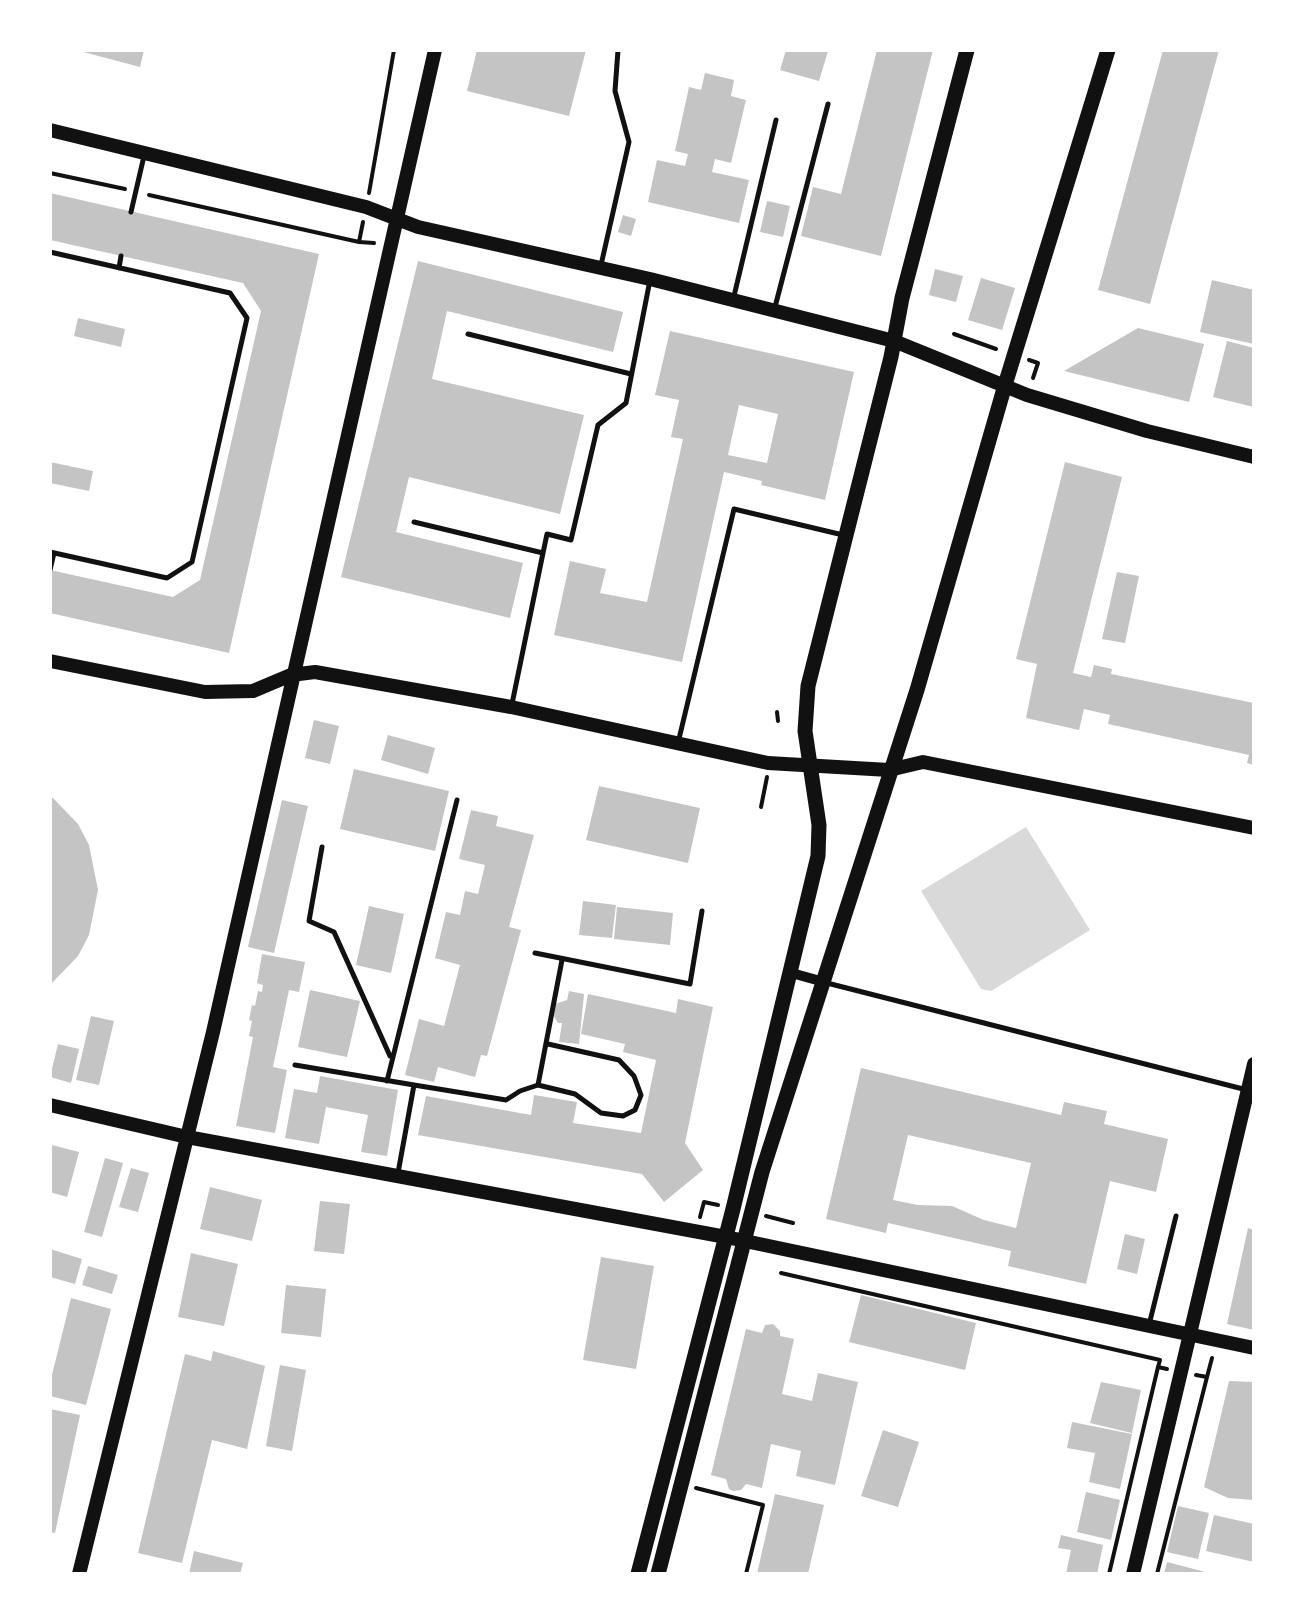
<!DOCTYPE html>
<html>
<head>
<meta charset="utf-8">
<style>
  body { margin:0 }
  #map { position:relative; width:1304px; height:1624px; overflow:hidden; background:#fff; font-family:"Roboto Condensed",sans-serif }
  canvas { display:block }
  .frame { position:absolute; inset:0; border:52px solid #fff; pointer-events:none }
</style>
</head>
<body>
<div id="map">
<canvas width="1304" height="1624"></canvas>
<div class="frame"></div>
</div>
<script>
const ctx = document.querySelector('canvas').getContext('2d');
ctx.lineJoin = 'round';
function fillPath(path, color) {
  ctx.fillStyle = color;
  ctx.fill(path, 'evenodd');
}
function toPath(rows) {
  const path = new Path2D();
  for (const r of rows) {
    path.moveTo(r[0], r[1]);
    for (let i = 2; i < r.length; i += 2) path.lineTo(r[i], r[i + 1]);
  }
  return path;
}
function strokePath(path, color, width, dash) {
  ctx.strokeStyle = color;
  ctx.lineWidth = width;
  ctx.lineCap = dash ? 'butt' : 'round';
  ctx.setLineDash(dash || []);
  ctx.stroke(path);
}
const water = toPath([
  [1026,827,1090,930,991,991,981,989,921,891]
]);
const building = toPath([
  [76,50,144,50,140,67],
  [477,50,586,50,569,116,467,91],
  [786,50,828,51,819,81,780,70],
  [877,50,933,50,881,256,801,236,813,187,841,194],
  [1163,50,1219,50,1150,304,1098,290],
  [705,73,734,80,731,96,746,100,731,163,715,159,712,172,749,180,739,223,648,202,657,160,685,166,688,154,675,151,689,87,701,90],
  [50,193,319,254,229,653,50,613,50,570,173,597,200,580,261,311,243,283,50,240],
  [767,201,790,206,783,237,760,232],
  [623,215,636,219,631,236,618,232],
  [418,261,623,312,613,352,447,311,432,379,584,415,560,514,409,477,396,532,523,563,510,618,341,577],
  [935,269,963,276,956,302,929,295],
  [981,278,1015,288,1002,330,968,320],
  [1212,280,1254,290,1254,344,1200,332],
  [78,318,125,329,121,347,74,336],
  [1138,328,1204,344,1189,402,1064,371],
  [670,331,854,372,825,500,761,485,762,481,724,472,682,662,554,635,570,561,606,569,600,593,647,602,683,439,671,437,679,400,655,395],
  [739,405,778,414,767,463,728,455],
  [1227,341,1254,348,1254,407,1213,397],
  [50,462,93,471,89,491,50,483],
  [1065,462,1122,477,1073,673,1091,677,1094,665,1112,669,1111,674,1254,703,1254,765,1247,763,1249,755,1108,724,1110,715,1084,709,1079,730,1026,718,1037,664,1016,659],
  [1117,572,1139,576,1125,643,1102,639],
  [314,720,339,726,330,764,305,758],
  [388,735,435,748,428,774,381,760],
  [354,769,449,791,435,851,340,829],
  [599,786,700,808,688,863,586,840],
  [50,795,78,824,89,845,98,890,89,935,78,956,50,985],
  [282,800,308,806,274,953,248,947],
  [471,810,498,816,496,826,534,835,509,927,521,930,487,1056,481,1055,475,1077,438,1067,434,1082,405,1075,419,1019,444,1026,460,965,435,958,446,912,460,915,465,891,478,894,485,865,459,859],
  [583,901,616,905,612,938,579,935],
  [369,906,404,914,391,973,356,965],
  [617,907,673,913,670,945,614,939],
  [262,954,305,962,299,992,289,990,273,1067,287,1070,275,1133,236,1126,253,1037,249,1036,252,1021,249,1020,252,1005,255,1006,258,991,262,992,263,985,257,983],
  [310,990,360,1001,347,1057,298,1047],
  [569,991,584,994,579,1044,559,1042,562,1023,558,1023,554,1016,555,1004,567,1000],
  [588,994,676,1013,678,999,713,1007,685,1143,703,1170,664,1202,642,1174,418,1135,426,1096,531,1115,534,1095,577,1102,573,1123,641,1133,656,1060,623,1052,625,1044,581,1034],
  [91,1016,114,1021,99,1085,76,1080],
  [58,1044,79,1049,71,1083,50,1077],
  [861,1068,1061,1115,1064,1102,1107,1111,1104,1124,1168,1139,1156,1192,1110,1181,1086,1284,1008,1266,1011,1251,888,1223,886,1233,826,1219],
  [908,1135,1031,1163,1016,1228,984,1220,952,1206,918,1205,893,1200],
  [320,1076,398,1090,387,1156,361,1152,368,1115,326,1107,319,1144,285,1138,294,1089,317,1093],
  [52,1145,79,1152,67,1197,50,1192],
  [105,1158,123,1163,102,1237,84,1232],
  [131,1168,149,1173,138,1212,119,1207],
  [210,1187,262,1200,252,1241,200,1229],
  [320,1201,350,1204,344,1254,314,1251],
  [1248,1228,1254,1230,1254,1330,1227,1324],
  [1125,1234,1145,1239,1137,1274,1117,1269],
  [50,1249,82,1259,75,1284,50,1277],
  [191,1253,238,1264,224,1326,178,1317],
  [601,1257,654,1266,636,1369,583,1360],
  [88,1266,118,1275,112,1294,82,1285],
  [286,1285,326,1289,321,1337,281,1333],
  [861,1295,976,1323,965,1370,849,1342],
  [71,1298,111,1309,86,1405,50,1396,50,1383],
  [773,1324,780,1331,780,1336,794,1339,782,1394,812,1401,818,1373,858,1382,835,1485,796,1476,801,1451,771,1444,762,1488,746,1484,741,1490,733,1491,729,1489,726,1479,711,1475,746,1329,762,1333,765,1325],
  [213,1351,265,1366,247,1449,212,1440,182,1563,138,1553,185,1354,211,1361],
  [280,1365,306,1370,292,1451,266,1446],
  [1229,1381,1254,1382,1254,1500,1228,1498,1204,1487],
  [1101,1382,1141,1390,1132,1433,1090,1423],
  [50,1409,80,1415,55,1533,50,1532],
  [1072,1422,1132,1434,1120,1489,1089,1482,1095,1453,1067,1448],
  [883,1430,919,1442,898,1507,861,1496],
  [1086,1492,1120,1500,1111,1540,1077,1532],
  [775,1494,824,1505,808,1574,757,1574],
  [1178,1506,1209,1513,1198,1559,1167,1552],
  [1214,1515,1254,1524,1254,1562,1206,1551],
  [1061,1535,1103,1545,1097,1574,1066,1574,1071,1550,1058,1548],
  [194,1551,243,1563,240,1574,189,1574],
  [1167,1562,1209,1573,1208,1574,1164,1574]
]);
const path = toPath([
  [50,173,125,189],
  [369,193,394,50],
  [149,195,359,242],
  [363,222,359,242,374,243],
  [954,334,996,349],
  [1029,360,1038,363,1033,378],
  [777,712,778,721],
  [761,807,767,777],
  [766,1216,793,1223],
  [700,1217,704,1202,718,1205],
  [781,1273,1160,1360,1158,1367,1167,1369],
  [1196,1375,1207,1377,1212,1358],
  [696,1488,763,1505,746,1574],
  [1109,1574,1158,1367],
  [1157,1574,1207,1377]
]);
const service = toPath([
  [131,212,144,156],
  [50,252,230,293,247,318,192,562,167,578,50,552],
  [601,265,629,142,615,91,618,50],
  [119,268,121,256],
  [734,296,776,120],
  [775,307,828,104],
  [468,334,631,374],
  [414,522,543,553,512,704],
  [543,553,547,534,571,540,598,425,626,403,650,280],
  [50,570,54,553],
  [678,743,734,509,843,535],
  [322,847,309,921,334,932,390,1056],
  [535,953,690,984,702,911],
  [827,983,1247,1090],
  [295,1065,414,1085],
  [387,1081,457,800],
  [538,1085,575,1094,601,1113,623,1116,635,1110,641,1095,634,1076,619,1060,548,1044],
  [398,1173,414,1085,506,1100,520,1091,538,1085,562,960],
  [1149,1325,1176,1216]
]);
const minor = toPath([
  [788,972,824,982]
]);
const tertiary = toPath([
  [50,130,366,207,418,227,650,279,894,341,1027,395,1147,431,1254,457],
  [50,661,205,692,253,691,291,675,315,672,511,707,768,763,889,770,923,762,1254,828],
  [50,1105,187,1137,726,1237,1254,1348],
  [79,1574,213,1032,435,50],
  [1133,1574,1254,1064]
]);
const secondary = toPath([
  [638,1574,733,1209,818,856,819,825,805,731,808,686,891,357,902,298,967,50],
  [658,1574,762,1172,917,690,1005,385,1108,50]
]);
fillPath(water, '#d9d9d9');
fillPath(building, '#c4c4c4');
strokePath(path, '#111', 4);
strokePath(service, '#111', 5);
strokePath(minor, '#111', 10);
strokePath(tertiary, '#111', 14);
strokePath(secondary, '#111', 15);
</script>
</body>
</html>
